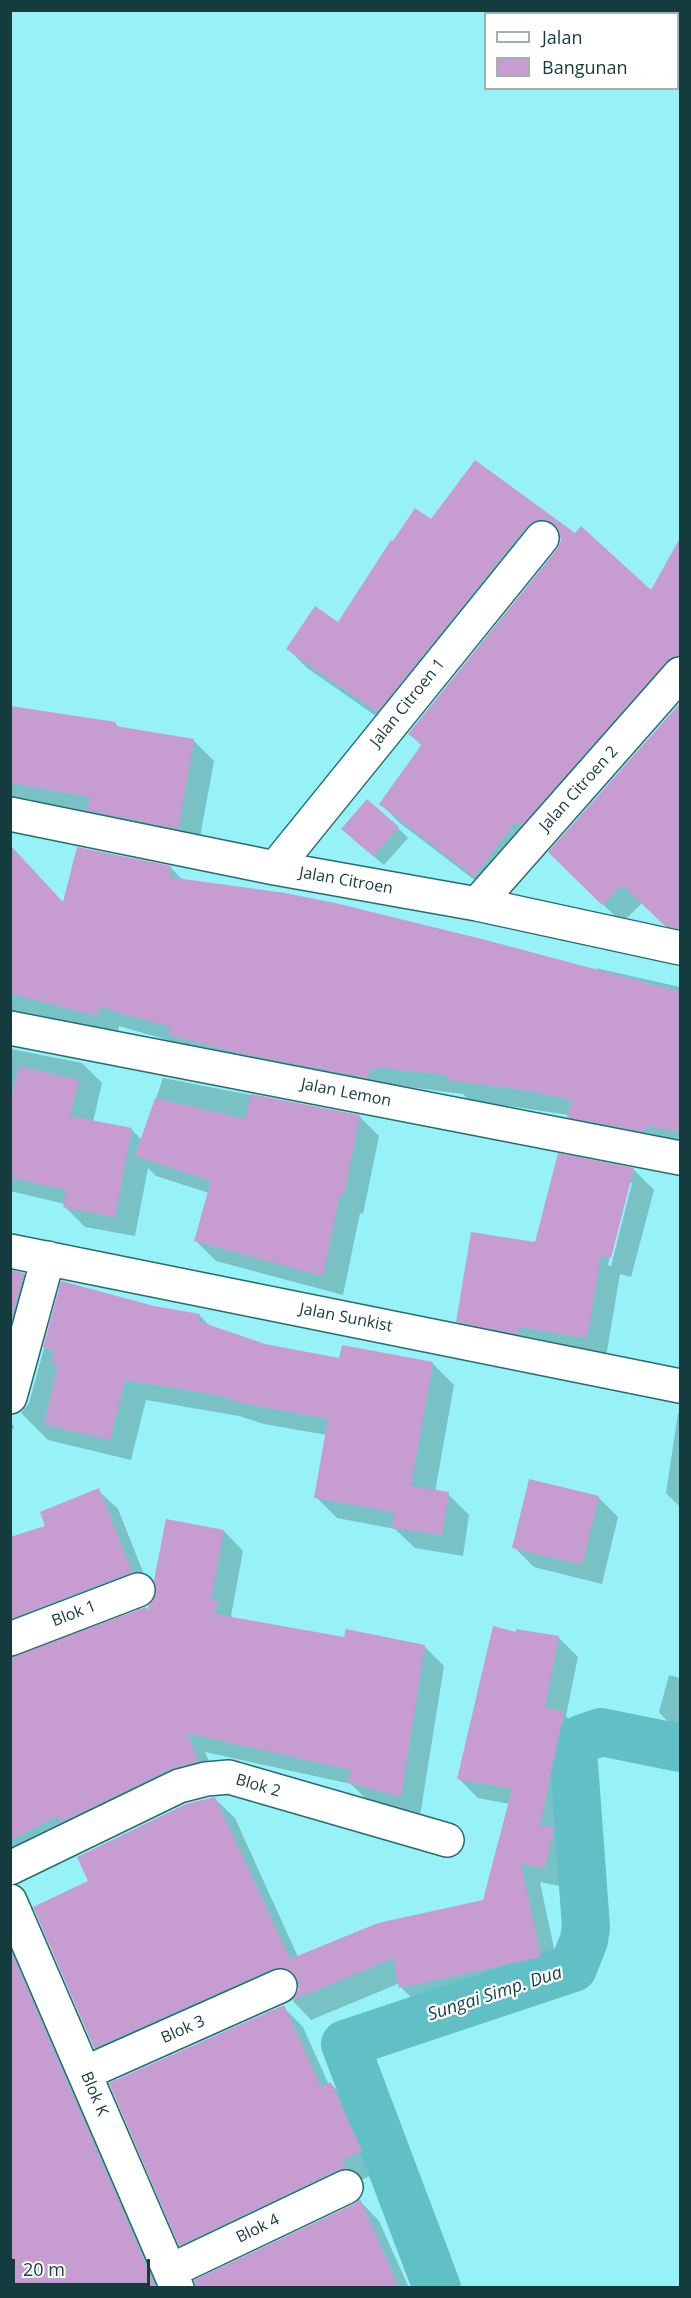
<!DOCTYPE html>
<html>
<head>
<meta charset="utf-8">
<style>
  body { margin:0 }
  #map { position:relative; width:691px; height:2298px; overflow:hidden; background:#97f2f7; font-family:"Open Sans",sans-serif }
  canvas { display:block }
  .frame { position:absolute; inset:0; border:12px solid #143b3d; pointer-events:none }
  .legend { position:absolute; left:484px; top:12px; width:195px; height:78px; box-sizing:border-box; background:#fff; border:2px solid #a1b1b1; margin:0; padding:8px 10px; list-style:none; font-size:18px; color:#143b3d }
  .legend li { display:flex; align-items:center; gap:12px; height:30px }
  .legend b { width:30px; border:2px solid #a1b1b1 }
  .scale { position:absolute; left:12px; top:2259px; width:138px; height:27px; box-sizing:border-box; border:3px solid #143b3d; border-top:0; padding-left:8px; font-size:18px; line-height:21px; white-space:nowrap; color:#143b3d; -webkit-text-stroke:4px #fff; paint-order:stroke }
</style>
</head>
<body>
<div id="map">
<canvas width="691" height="2298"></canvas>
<div class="frame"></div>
<ul class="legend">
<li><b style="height:8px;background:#fff"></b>Jalan</li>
<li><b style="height:16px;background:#c79dd1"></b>Bangunan</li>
</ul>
<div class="scale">20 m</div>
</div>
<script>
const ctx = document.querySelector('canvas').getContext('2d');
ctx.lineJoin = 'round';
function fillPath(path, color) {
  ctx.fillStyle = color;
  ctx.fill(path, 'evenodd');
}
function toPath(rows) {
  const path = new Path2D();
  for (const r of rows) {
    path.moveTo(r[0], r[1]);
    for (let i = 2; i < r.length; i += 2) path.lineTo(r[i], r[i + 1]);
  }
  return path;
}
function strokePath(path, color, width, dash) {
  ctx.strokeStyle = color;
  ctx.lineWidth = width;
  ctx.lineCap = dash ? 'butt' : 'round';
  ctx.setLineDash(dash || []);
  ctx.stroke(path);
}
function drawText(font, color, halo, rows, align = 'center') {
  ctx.font = font + ' "Open Sans",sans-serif';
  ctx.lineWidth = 4.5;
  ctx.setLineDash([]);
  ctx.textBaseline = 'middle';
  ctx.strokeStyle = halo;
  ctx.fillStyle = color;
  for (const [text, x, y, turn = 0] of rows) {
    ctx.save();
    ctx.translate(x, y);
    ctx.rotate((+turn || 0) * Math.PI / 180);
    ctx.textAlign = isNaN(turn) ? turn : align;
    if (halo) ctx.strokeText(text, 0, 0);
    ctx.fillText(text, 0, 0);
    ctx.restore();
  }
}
const shadow = toPath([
  [475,462,652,592,680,539,680,686,494,895,400,823,381,804,422,746,410,734,558,551,562,538,554,539,396,730,307,668,288,649,338,624,394,543,431,521],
  [10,706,115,723,120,728,193,740,214,761,198,848,108,830,91,813,10,798],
  [680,735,680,940,642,903,622,923,550,852],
  [398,828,408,838,384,865,353,839],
  [10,845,64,904,170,867,183,880,600,972,596,968,680,987,680,1148,589,1137,569,1117,569,1115,469,1100,463,1094,190,1059,171,1041,119,1026,117,1035,15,1036,11,1049,82,1063,102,1083,93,1122,131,1129,142,1140,163,1078,359,1116,379,1136,363,1214,360,1213,343,1295,216,1261,196,1241,209,1193,156,1176,148,1168,135,1236,85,1227,65,1207,65,1204,10,1191],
  [559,1155,634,1170,654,1190,631,1277,620,1274,606,1357,478,1341,458,1321,536,1243],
  [629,1183,632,1183,611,1266,608,1265],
  [10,1271,24,1274,44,1295,12,1413,12,1424,15,1429,10,1428],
  [62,1283,153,1308,199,1315,211,1327,265,1346,341,1359,433,1364,454,1385,435,1492,448,1494,469,1515,463,1556,415,1548,395,1529,337,1518,316,1497,327,1435,264,1424,239,1416,146,1400,131,1460,48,1440,21,1413,29,1403],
  [678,1413,680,1413,680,1507,666,1493],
  [98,1490,118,1509,151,1592,15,1647,10,1658,10,1538,47,1527],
  [598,1497,618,1517,602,1584,534,1567,514,1547],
  [224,1531,243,1551,231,1616,235,1619,345,1639,424,1646,444,1666,420,1816,369,1802,351,1784,205,1752,218,1781,10,1869,10,1659,146,1608,149,1612],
  [517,1633,558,1637,578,1657,566,1716,583,1733,561,1836,574,1849,564,1887,540,1882,560,1977,420,2007,401,1987,400,1983,311,2020,293,2001,297,1997,301,1987,292,1988,115,2067,95,2048,35,1907,90,1881,215,1799,235,1818,298,1957,484,1901,510,1804,478,1798,458,1778],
  [669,1675,680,1678,680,1726,669,1723,659,1712],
  [10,1936,167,2288,10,2288],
  [283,2007,303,2027,329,2085,331,2084,351,2104,381,2171,361,2180,365,2188,200,2265,180,2245],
  [360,2201,379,2221,409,2288,197,2288]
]);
const canal = toPath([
  [619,10,627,14],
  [678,32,680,33],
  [437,2288,345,2044,573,1968,584,1940,586,1927,573,1750,581,1739,601,1732,680,1748]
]);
const building = toPath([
  [475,460,575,533,581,526,651,590,681,536,681,656,674,656,666,662,521,826,516,821,474,877,379,804,422,744,408,734,557,549,561,540,560,532,554,524,544,519,535,521,527,526,377,712,286,649,315,606,338,622,391,540,393,541,415,508,431,519],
  [681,702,681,929,664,925,622,885,602,905,548,852],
  [10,706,116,722,115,726,194,739,178,829,87,810,90,797,10,783],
  [367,799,399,827,373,856,341,829],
  [10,845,63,902,77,847,171,866,169,877,285,893,335,903,482,939,681,992,681,1132,646,1126,644,1132,567,1117,572,1100,524,1090,447,1080,448,1075,374,1067,374,1071,369,1070,368,1078,239,1053,169,1035,170,1027,99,1007,97,1016,10,993],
  [19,1066,79,1080,70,1116,132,1128,115,1217,63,1207,66,1190,10,1177,10,1102],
  [251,1094,360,1115,344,1195,340,1194,323,1276,194,1241,211,1181,135,1156,155,1098,245,1119],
  [558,1153,634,1168,611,1258,601,1256,587,1338,519,1327,518,1334,456,1322,471,1232,535,1242],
  [10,1270,24,1273,10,1324],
  [61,1281,154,1306,200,1314,198,1321,265,1344,339,1358,342,1345,433,1362,411,1486,449,1492,442,1535,392,1528,394,1512,314,1498,328,1419,241,1403,217,1395,125,1380,110,1440,44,1424,58,1365,51,1363,54,1350,43,1347],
  [529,1479,599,1496,582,1565,512,1548],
  [99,1488,132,1572,10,1619,10,1537,45,1526,40,1512],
  [166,1519,224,1530,211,1599,218,1600,215,1614,344,1637,346,1629,425,1645,401,1797,347,1782,351,1770,187,1733,199,1761,171,1769,61,1822,58,1816,10,1840,10,1657,146,1607,147,1611,149,1605,156,1594,154,1580],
  [493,1626,516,1632,516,1629,559,1636,545,1707,564,1712,540,1825,555,1828,544,1869,521,1863,541,1957,399,1988,393,1958,291,2001,295,1996,299,1989,297,1978,291,1971,283,1967,273,1969,94,2048,33,1907,88,1881,77,1857,186,1804,215,1797,290,1959,378,1923,483,1900,512,1789,457,1779],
  [10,1949,156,2288,10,2288],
  [284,2005,321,2087,331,2082,362,2151,342,2160,346,2169,338,2170,179,2246,109,2083],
  [360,2199,399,2288,195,2288,194,2280,354,2204]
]);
const minor = toPath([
  [10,814,275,868,477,904,680,948],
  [275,868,542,538],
  [477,904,680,674],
  [10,1028,680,1158],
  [10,1251,680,1386],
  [10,1397,48,1258],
  [10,1639,138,1590],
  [10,1868,179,1786,206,1779,229,1777,447,1840],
  [10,1901,177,2288],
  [85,2073,280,1986],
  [170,2271,346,2187]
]);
const streetNames = [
  ["Jalan Citroen 1",408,703,-51],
  ["Jalan Citroen 2",579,789,-48],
  ["Jalan Citroen",346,881,10],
  ["Jalan Lemon",346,1093,11],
  ["Jalan Sunkist",346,1318,11],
  ["Blok 1",74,1614,-21],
  ["Blok 2",258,1786,16],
  ["Blok 3",183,2030,-24],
  ["Blok K",94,2094,67],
  ["Blok 4",258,2229,-26]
];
const waterNames = [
  ["Sungai Simp. Dua",495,1994,-18]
];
fillPath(shadow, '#0003');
strokePath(canal, '#61c0c5', 48);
fillPath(building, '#c79dd1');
strokePath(minor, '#266d71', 36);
strokePath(minor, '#fff', 33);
drawText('16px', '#143b3d', '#fff', streetNames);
drawText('italic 18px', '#184447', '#fff', waterNames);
</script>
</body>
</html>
